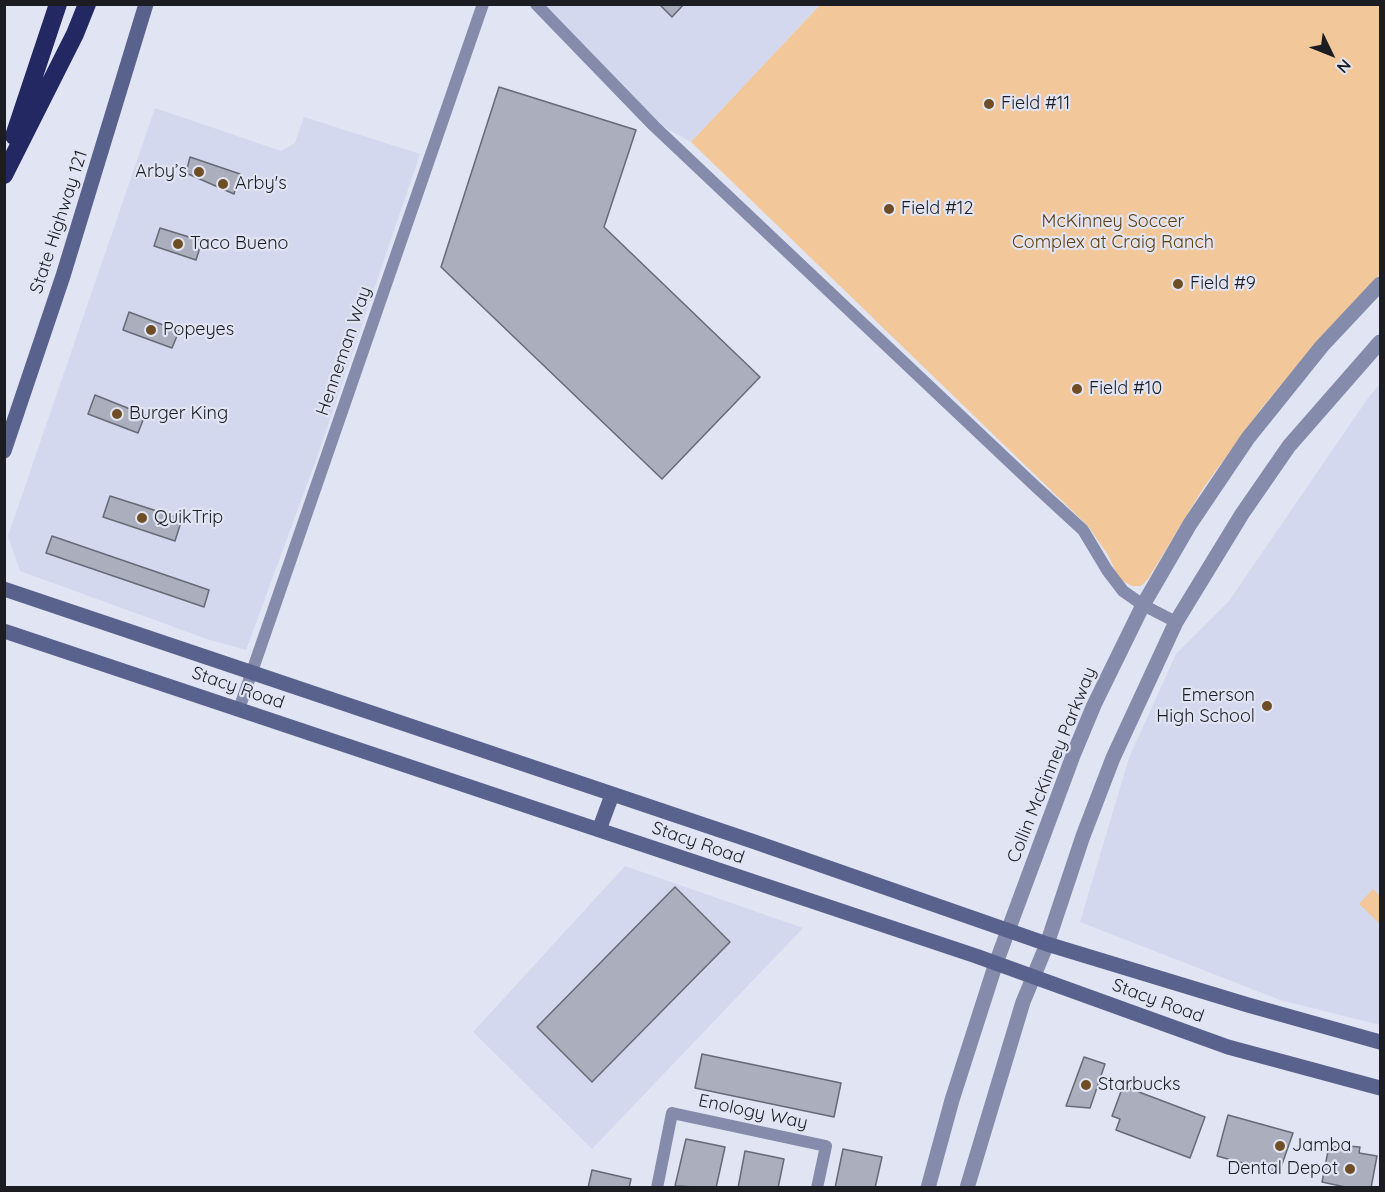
<!DOCTYPE html>
<html>
<head>
<meta charset="utf-8">
<style>
  body { margin:0 }
  #map { position:relative; width:1385px; height:1192px; overflow:hidden; background:#e1e4f3; font-family:Quicksand,sans-serif }
  canvas { display:block }
  .frame { position:absolute; inset:0; border:6px solid #1b1d22; pointer-events:none }
  .north { position:absolute; left:1301px; top:24px; width:60px; height:60px; -webkit-text-stroke:4px #e1e4f3; paint-order:stroke; rotate:133deg; font-size:16px; font-weight:700; line-height:24px; text-align:center; color:#1b1d22 }
  .north::after { content:''; display:block; margin:auto; width:21px; height:27px; background:#1b1d22; clip-path:polygon(50% 0,100% 100%,50% 72%,0 100%) }
</style>
</head>
<body>
<div id="map">
<canvas width="1385" height="1192"></canvas>
<div class="frame"></div>
<div class="north">N</div>
</div>
<script>
const ctx = document.querySelector('canvas').getContext('2d');
ctx.lineJoin = 'round';
function fillPath(path, color) {
  ctx.fillStyle = color;
  ctx.fill(path, 'evenodd');
}
function toPath(rows) {
  const path = new Path2D();
  for (const r of rows) {
    path.moveTo(r[0], r[1]);
    for (let i = 2; i < r.length; i += 2) path.lineTo(r[i], r[i + 1]);
  }
  return path;
}
function strokePath(path, color, width, dash) {
  ctx.strokeStyle = color;
  ctx.lineWidth = width;
  ctx.lineCap = dash ? 'butt' : 'round';
  ctx.setLineDash(dash || []);
  ctx.stroke(path);
}
function drawText(font, color, halo, rows, align = 'center') {
  ctx.font = font + ' Quicksand,sans-serif';
  ctx.lineWidth = 4.5;
  ctx.setLineDash([]);
  ctx.textBaseline = 'middle';
  ctx.strokeStyle = halo;
  ctx.fillStyle = color;
  for (const [text, x, y, turn = 0] of rows) {
    ctx.save();
    ctx.translate(x, y);
    ctx.rotate((+turn || 0) * Math.PI / 180);
    ctx.textAlign = isNaN(turn) ? turn : align;
    if (halo) ctx.strokeText(text, 0, 0);
    ctx.fillText(text, 0, 0);
    ctx.restore();
  }
}
const built = toPath([
  [536,5,820,5,691,142,643,115],
  [155,108,281,151,295,143,304,117,420,154,316,460,246,650,207,639,20,571,8,536],
  [1380,384,1380,1025,1280,1000,1080,922,1129,758,1176,654,1229,601,1368,398],
  [625,866,803,928,592,1149,473,1032]
]);
const green = toPath([
  [820,5,1380,5,1380,274,1321,337,1261,409,1204,487,1148,579,1141,586,1132,586,1119,579,1108,555,1088,526,691,142],
  [1373,889,1380,896,1380,924,1359,904]
]);
const building = toPath([
  [659,4,684,4,672,17,659,4],
  [499,87,636,130,604,227,760,377,662,479,441,267,499,87],
  [190,157,240,174,234,194,186,173,190,157],
  [160,228,202,241,196,260,154,246,160,228],
  [129,312,179,331,172,348,123,330,129,312],
  [95,395,145,415,138,433,88,414,95,395],
  [110,496,182,519,175,541,103,517,110,496],
  [52,536,209,590,204,607,46,553,52,536],
  [675,887,730,942,592,1082,537,1027,675,887],
  [702,1054,841,1083,834,1117,695,1088,702,1054],
  [1084,1057,1105,1064,1090,1108,1066,1106,1084,1057],
  [1123,1086,1205,1117,1190,1158,1116,1130,1120,1119,1112,1116,1123,1086],
  [1228,1115,1293,1133,1279,1173,1217,1156,1228,1115],
  [686,1139,725,1147,716,1188,675,1186,686,1139],
  [1329,1146,1347,1149,1348,1146,1360,1147,1359,1153,1377,1156,1371,1188,1350,1188,1322,1182,1329,1146],
  [843,1149,882,1157,875,1188,835,1188,843,1149],
  [745,1151,784,1159,778,1188,738,1188,745,1151],
  [592,1170,631,1179,629,1188,588,1188,592,1170]
]);
const minor = toPath([
  [536,4,654,126,1035,486,1083,530,1107,570,1123,591,1143,605,1176,622],
  [239,709,483,4],
  [657,1188,672,1113,826,1146,817,1188]
]);
const tertiary = toPath([
  [928,1188,952,1100,996,963,1074,753,1094,705,1143,605,1190,524,1248,438,1322,346,1380,284],
  [967,1188,1023,1002,1047,944,1083,836,1113,758,1176,622,1242,514,1289,446,1380,342]
]);
const secondary = toPath([
  [4,451,63,276,146,4],
  [4,589,752,841,1047,944,1248,1005,1380,1042],
  [4,631,976,956,1228,1047,1380,1088],
  [599,830,612,795]
]);
const motorway = toPath([
  [14,136,58,4],
  [4,175,75,34,87,4]
]);
const markers = [
  [989,104,6,"#6f4e25"],
  [199,172,6,"#6f4e25"],
  [223,184,6,"#6f4e25"],
  [889,209,6,"#6f4e25"],
  [178,244,6,"#6f4e25"],
  [1178,284,6,"#6f4e25"],
  [151,330,6,"#6f4e25"],
  [1077,389,6,"#6f4e25"],
  [117,414,6,"#6f4e25"],
  [142,518,6,"#6f4e25"],
  [1267,706,6,"#6f4e25"],
  [1086,1085,6,"#6f4e25"],
  [1280,1146,6,"#6f4e25"],
  [1350,1169,6,"#6f4e25"]
];
const poiNames = [
  ["Field #11",1001,104],
  ["Arby’s",187,172,"right"],
  ["Arby's",235,184],
  ["Field #12",901,209],
  ["Taco Bueno",190,244],
  ["Field #9",1190,284],
  ["Popeyes",163,330],
  ["Field #10",1089,389],
  ["Burger King",129,414],
  ["QuikTrip",154,518],
  ["Emerson",1255,696,"right"],
  ["High School",1255,717,"right"],
  ["Starbucks",1098,1085],
  ["Jamba",1292,1146],
  ["Dental Depot",1338,1169,"right"]
];
const streetNames = [
  ["State Highway 121",59,222,-72],
  ["Henneman Way",344,351,-71],
  ["Stacy Road",238,688,19],
  ["Collin McKinney Parkway",1052,765,-68],
  ["Stacy Road",698,843,19],
  ["Stacy Road",1158,1001,20],
  ["Enology Way",753,1112,12]
];
const parkNames = [
  ["McKinney Soccer",1113,222],
  ["Complex at Craig Ranch",1113,243]
];
fillPath(built, '#d3d8ee');
fillPath(green, '#f2c89a');
fillPath(building, '#abafbd');
strokePath(building, '#666976', 1.5);
strokePath(minor, '#858cab', 12);
strokePath(tertiary, '#858cab', 15);
strokePath(secondary, '#59628d', 15);
strokePath(motorway, '#232863', 18);
for (const [x, y, r, color] of markers) {
  const dot = new Path2D();
  dot.arc(x, y, r, 0, 2 * Math.PI);
  ctx.fillStyle = color;
  ctx.fill(dot);
  strokePath(dot, '#e1e4f3', 2);
}
drawText('18px', '#1b1d22', '#e1e4f3', poiNames, 'left');
drawText('18px', '#1b1d22', '#e1e4f3', streetNames);
drawText('18px', '#613d0a', '#e1e4f3', parkNames);
</script>
</body>
</html>
